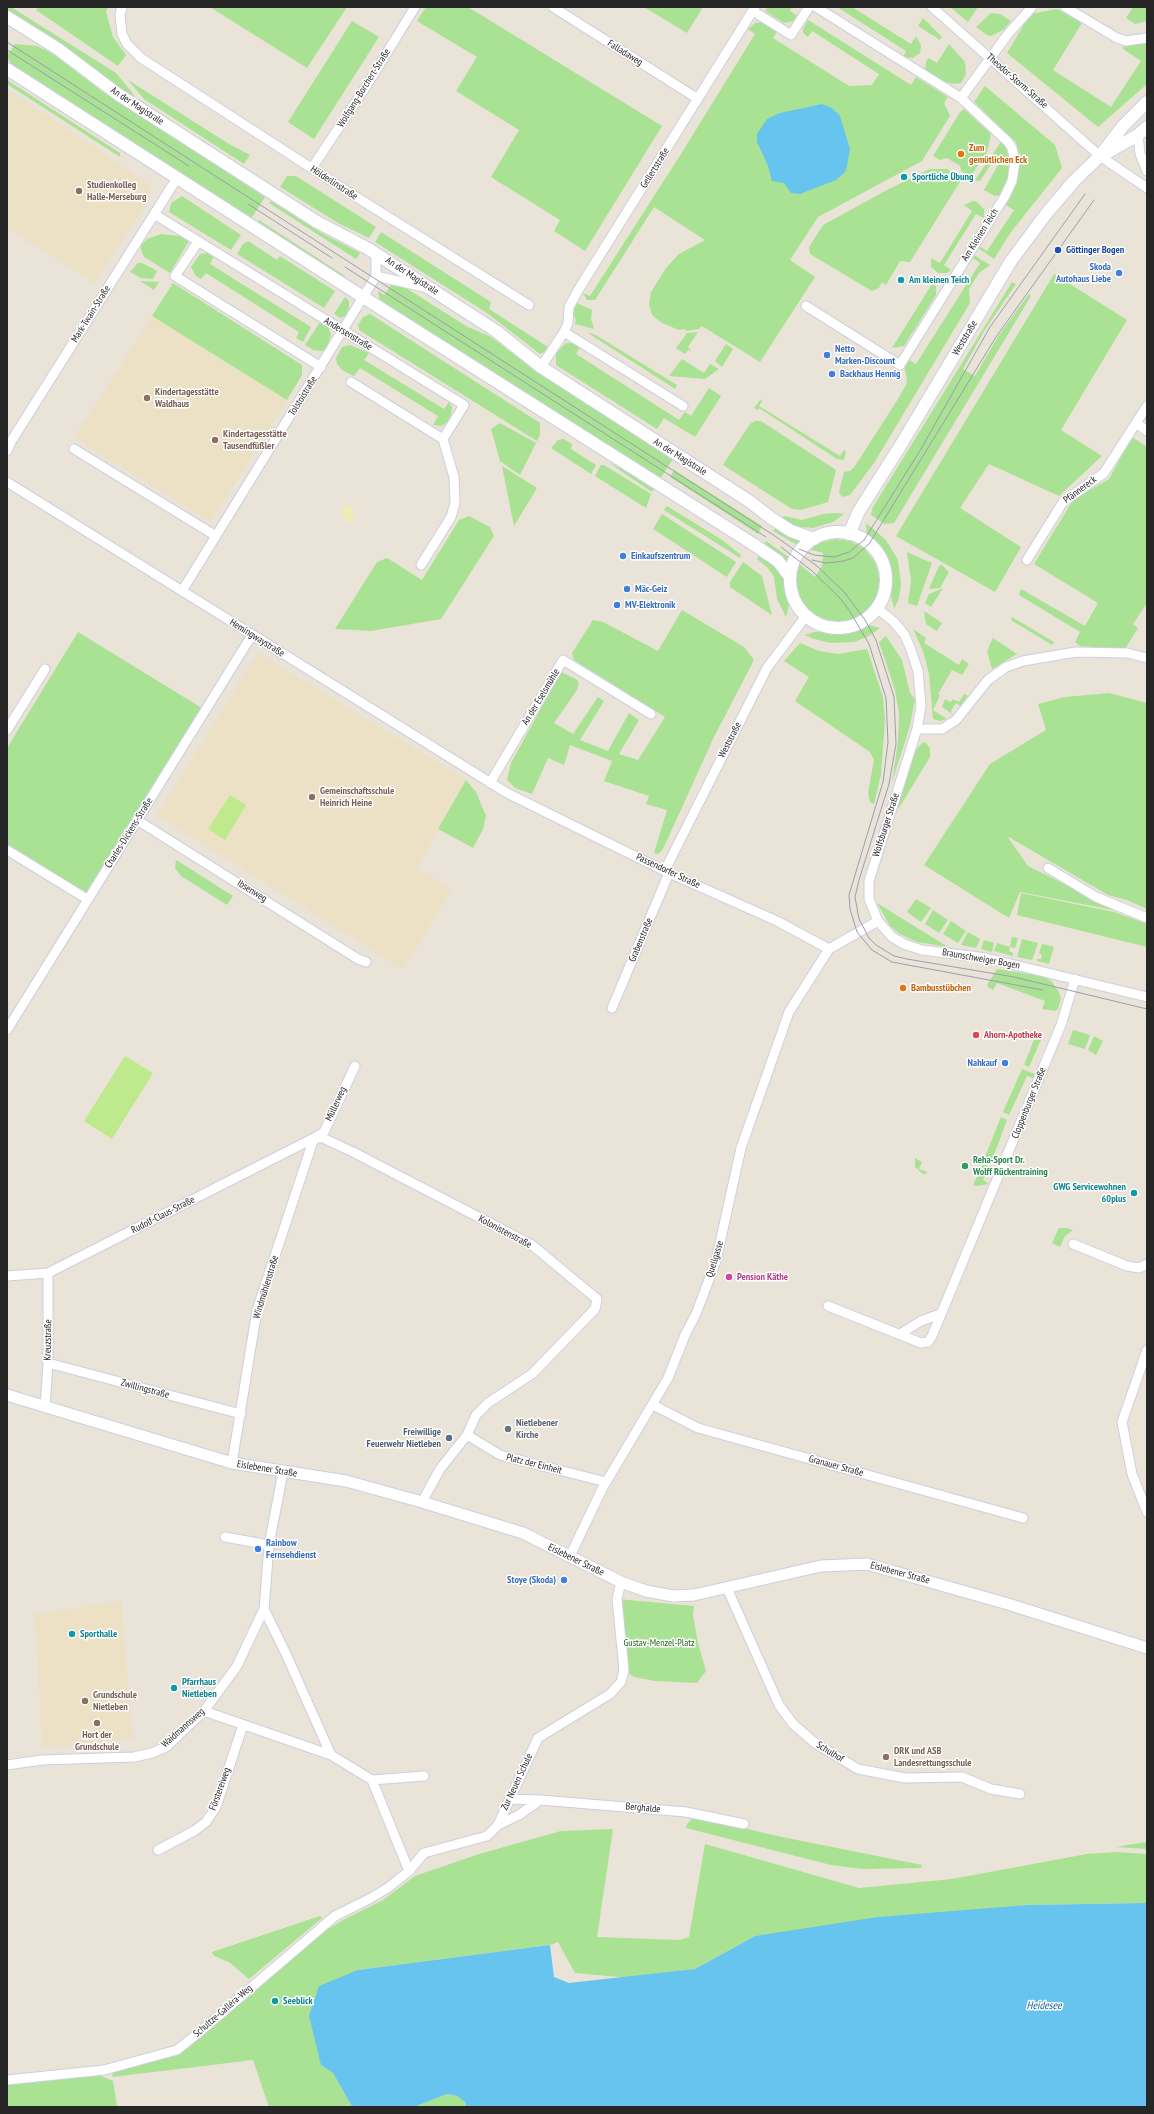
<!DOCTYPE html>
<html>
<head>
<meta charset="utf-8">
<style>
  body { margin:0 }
  #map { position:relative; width:1154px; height:2114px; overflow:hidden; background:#eae3d7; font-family:"PT Sans Narrow",sans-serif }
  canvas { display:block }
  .frame { position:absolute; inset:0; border:8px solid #262626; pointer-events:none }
</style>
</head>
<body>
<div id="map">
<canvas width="1154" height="2114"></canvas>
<div class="frame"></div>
</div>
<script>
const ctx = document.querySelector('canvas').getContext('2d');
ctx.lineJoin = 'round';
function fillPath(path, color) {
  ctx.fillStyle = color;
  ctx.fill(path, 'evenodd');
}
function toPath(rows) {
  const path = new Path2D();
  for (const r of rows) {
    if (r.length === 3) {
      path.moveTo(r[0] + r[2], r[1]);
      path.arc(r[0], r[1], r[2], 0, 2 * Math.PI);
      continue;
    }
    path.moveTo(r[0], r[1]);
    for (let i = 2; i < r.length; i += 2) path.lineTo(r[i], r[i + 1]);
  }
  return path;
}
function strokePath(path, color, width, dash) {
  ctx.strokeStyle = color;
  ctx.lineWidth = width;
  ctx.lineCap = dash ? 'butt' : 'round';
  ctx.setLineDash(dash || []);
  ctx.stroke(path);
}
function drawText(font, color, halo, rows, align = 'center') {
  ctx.font = font + ' "PT Sans Narrow",sans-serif';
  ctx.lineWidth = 3;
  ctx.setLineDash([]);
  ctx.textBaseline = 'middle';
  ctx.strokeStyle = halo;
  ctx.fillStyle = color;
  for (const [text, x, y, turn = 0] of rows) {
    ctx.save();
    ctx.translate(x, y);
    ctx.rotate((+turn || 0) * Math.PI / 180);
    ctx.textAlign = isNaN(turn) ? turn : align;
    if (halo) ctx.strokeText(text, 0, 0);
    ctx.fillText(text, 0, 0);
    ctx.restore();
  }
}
const education = toPath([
  [7,89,151,185,150,197,95,283,7,228],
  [152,316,287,400,211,522,74,438],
  [258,653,466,780,416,868,452,889,403,969,157,815],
  [121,1601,133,1739,42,1748,38,1663,34,1615]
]);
const green = toPath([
  [7,7,11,7,116,73,134,95,133,97,104,77,58,42,7,9],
  [38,7,108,7,106,12,113,37,126,55,118,66,36,10],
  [210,7,347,7,307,68],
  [426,7,468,7,662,126,585,251,554,231,560,220,491,177,519,130,456,91,477,57,417,21],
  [644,7,703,7,687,33],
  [768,7,792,7,790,11,798,16,794,21,784,23,765,11],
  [837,7,852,7,911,44,916,36,921,45,920,53,913,58,903,57,906,51],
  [950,7,978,7,968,22],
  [1133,7,1147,7,1147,21,1135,24,1126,18],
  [1057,9,1082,23,1053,70,1111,107,1141,61,1123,49,1124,44,1147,42,1147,84,1098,127,1007,53,1030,14],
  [991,13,1000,14,1011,21,1003,30,991,36,987,35,976,27],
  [923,18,942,37,940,40,918,26],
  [808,20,911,85,916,77,948,97,944,103,950,116,922,161,818,217,790,260,815,277,760,362,702,326,699,329,687,331,684,329,679,330,662,323,652,315,649,304,651,292,666,268,679,254,705,240,654,207,595,300,587,300,583,293,590,296,681,154,755,34,748,29,755,23,763,22,777,31,773,38,849,86,872,85,879,74,812,31,808,37,803,33,803,29],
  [352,21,379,37,314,139,288,122],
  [15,44,37,46,53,54,103,92,265,197,251,219,11,64,7,56],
  [949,44,965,62,966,74,961,83,954,84,942,81,925,70,926,62,928,58,937,63],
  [7,80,120,153,120,157,7,84],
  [128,80,229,144,250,155,244,164,144,99],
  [985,86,1055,145,1062,168,1011,232,994,259,978,248,979,246,987,251,1014,210,1006,205,1018,177,1020,157,1016,142,974,102],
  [964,109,991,134,987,152,970,177,961,171,960,166,947,158,940,160,933,156,960,112],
  [1001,142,1005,146,1009,158,994,159,980,181,977,181,975,180],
  [998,165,1009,166,1007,180,1000,195,995,196,984,190],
  [930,169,947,169,960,178,961,180,910,262,900,261,886,285,882,282,879,288,872,291,810,254,809,247,823,225,885,191],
  [287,176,296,176,376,227,369,238,338,223,280,187],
  [182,196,241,235,231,250,169,212,171,203],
  [271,201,325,235,360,253,356,259,269,203],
  [973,201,977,202,984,209,984,218,976,214,944,265,951,270,947,273,938,273,931,267,931,258,940,263,972,211,964,205],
  [259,220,345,276,344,278,257,222],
  [381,232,491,302,489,309,548,347,544,352,540,354,487,313,375,242],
  [161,234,179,236,189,241,170,273,144,257,141,249,141,245,147,239],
  [248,241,277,260,280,256,335,291,324,308,237,254,243,244],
  [208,253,214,256,210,264,311,327,303,342,296,338,299,332,206,273,201,279,196,276,191,267,200,254],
  [974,255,990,265,979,273,969,289,970,303,874,463,850,495,842,497,839,492,844,472,850,471,855,466,898,399,906,385,907,379,904,366,908,359,916,364,980,263,972,258],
  [138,263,142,263,157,271,153,279,141,278,130,272],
  [1054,274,1127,320,1061,430,1102,456,1059,496,989,464,960,508,1021,547,995,592,896,536],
  [140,281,159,282,154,290],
  [1012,282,1016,284,984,331,963,369,975,376,999,335,1029,294,1031,296,894,523,885,524,871,515,873,507],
  [173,283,302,365,302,375,287,400,152,316],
  [932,284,936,286,936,295,904,346,892,348],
  [391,285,406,288,466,326,491,337,537,372,673,459,659,481,380,302,378,291,384,295],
  [345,297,349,301,349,308,346,315,341,318,334,314],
  [577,303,592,310,591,319,594,329,575,324,576,320,573,312],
  [370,314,540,423,540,435,537,441,359,330,358,325,363,317],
  [320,322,328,327,331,334,327,348,322,351,313,350,305,345],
  [698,332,688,347,692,352,688,350,685,354,676,348,687,333],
  [588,333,594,334,677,385,675,389],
  [566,343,574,343,580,347,576,354,679,420,685,412,691,416,709,388,721,396,695,437,664,418,657,429,556,365,556,353],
  [726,344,733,349,722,367,715,361],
  [350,345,369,353,364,360,444,409,449,402,452,407,451,415,447,422,442,426,433,425,438,416,360,368,354,376,342,370,337,364,336,358,342,347],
  [682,359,704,373,710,364,719,369,705,379,669,376],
  [761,399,762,401,759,406,840,456,844,450,846,452,844,460,837,459,759,408,758,410,754,408],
  [755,421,761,421,836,470,828,502,801,510,792,509,723,465,750,424],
  [500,423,536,443,520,475,500,461,491,429],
  [1132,437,1147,447,1147,603,1133,624,1138,628,1125,649,1080,646,1075,642,1080,632,1019,595,1021,589,1085,626,1098,603,1034,564,1073,500,1109,479],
  [564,439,572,444,571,449,596,465,591,474,551,448,558,440],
  [609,463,643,479,655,486,652,492],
  [601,465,604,465,651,494,646,508,595,476],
  [502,466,537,488,514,526],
  [674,470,762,526,758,534,670,477],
  [667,506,722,540,741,555,740,558,664,510],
  [837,513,844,514,833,522,813,528,799,527,781,519,784,516,802,520,823,514],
  [662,514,736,562,727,577,653,529],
  [469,516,490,527,494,536,441,619,371,631,335,629,377,562,387,558,422,580,459,520],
  [866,523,886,540,898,560,901,585,899,598,894,609,890,592,889,568,881,550,867,534],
  [777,527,806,540,799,545,794,543,773,531],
  [835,539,850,541,864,548,875,562,880,578,879,592,869,609,858,618,841,623,820,620,808,612,800,602,795,581,798,563,815,577,822,566,823,553,808,549,815,544],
  [766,541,790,558,787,568,762,547],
  [907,552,932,563,917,606,908,603,911,581],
  [760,553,775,564,782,574,789,605,786,617,777,599,774,577,768,568,757,559],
  [743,562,762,576,772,615,730,587,730,582],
  [942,565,949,572,940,588,929,589,939,566],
  [943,588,931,607,925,603,929,594],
  [682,610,744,647,754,660,714,737,663,849,658,854,654,853,667,810,646,804,649,796,604,781,612,761,570,745,564,765,548,758,532,794,515,788,507,780,511,763,561,672,576,679,579,683,577,690,554,723,573,734,598,697,604,701,580,740,608,751,629,713,639,720,619,754,638,760,665,717,574,660,572,653,593,620,603,622,658,651],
  [924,611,942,623,937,631,926,624],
  [1012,617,1054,642,1052,645,1011,620],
  [870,625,880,628,869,636,854,642,830,643,814,639,805,635,814,632,849,631],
  [913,629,926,638,924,643,959,665,962,659,969,664,962,675,952,670,938,694,940,695,933,710,947,719,940,721,933,719,929,674,923,651],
  [78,632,205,710,87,899,7,850,7,748],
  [886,636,902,660,910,693,915,699,910,726,892,782,898,742,899,714,895,690,879,642],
  [993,638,1017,654,992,669,987,651],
  [800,643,819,651,838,654,867,649,883,697,885,721,881,775,874,804,870,802,868,793,874,760,870,752,795,701,809,677,784,661],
  [1109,693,1147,703,1147,909,1127,900,1108,895,1007,836,1028,866,1113,908,1147,922,1113,910,1020,892,1009,918,924,865,990,764,1046,730,1038,704,1065,697],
  [964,694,968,696,960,706,956,703,951,711,952,714,942,707,945,699,951,702,953,699,959,702],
  [925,742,930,748,930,757,899,808,897,808,915,751,922,743],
  [466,780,476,792,486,816,483,829,473,848,438,829],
  [176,860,233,896,227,905,181,876,175,868],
  [1021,893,1114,912,1147,924,1147,947,1017,915],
  [916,899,931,908,921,922,907,912],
  [877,903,948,947,917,942,900,934,890,926],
  [933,910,948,920,939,933,925,924],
  [951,921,966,931,958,943,943,934],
  [968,932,980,939,976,948,961,945],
  [1012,937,1018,938,1015,948,1010,947,1009,951,1013,953,1013,956,994,951,997,943,1010,947],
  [1022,939,1038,943,1032,960,1017,957],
  [984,940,994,943,992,952,981,949],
  [1042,944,1054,947,1049,964,1037,961,1037,959,1041,959,1042,955,1039,953],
  [997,969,1029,974,1046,978,1052,982,1059,992,1061,999,1058,1009,1055,1011,1042,1009,1045,1001,997,983,993,990,988,987,987,985],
  [1073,1030,1090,1035,1085,1049,1068,1044],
  [1037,1032,1043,1035,1029,1067,1024,1065],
  [1094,1036,1103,1041,1096,1055,1088,1050],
  [1022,1069,1035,1074,1033,1078,1027,1076,1009,1115,1003,1112],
  [1001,1117,1007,1120,992,1160,985,1157],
  [915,1158,922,1162,919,1169,927,1172,926,1174,923,1174,915,1167],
  [983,1164,988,1166,983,1180,989,1184,977,1186,973,1185],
  [1059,1228,1066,1228,1073,1230,1065,1236,1060,1247,1052,1243],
  [617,1599,694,1606,693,1615,698,1643,706,1671,697,1683,655,1681,634,1677,624,1670],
  [692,1819,703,1819,782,1837,922,1865,921,1868,863,1869,831,1865,686,1828,687,1824],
  [613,1829,597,1937,680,1940,689,1937,705,1844,859,1888,952,1879,1087,1854,1116,1852,1147,1854,1147,1903,1028,1905,755,1936,695,1969,629,1978,575,1973,558,1942,550,1945,358,1970,321,2065,333,2073,351,2105,354,2107,269,2107,253,2060,112,2077,113,2072,177,2053,205,2034,254,1987,318,1935,345,1919,383,1900,415,1876,479,1854,561,1831],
  [1147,1842,1147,1849,1115,1847],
  [320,1916,322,1918,249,1979,229,1962,214,1956,212,1952],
  [96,2074,113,2081,117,2107,7,2107,7,2085],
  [447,2094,457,2096,464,2101,466,2107,414,2107]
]);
const sand = toPath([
  [346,504,354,510,353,523,345,521,342,516,342,510]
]);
const pitch = toPath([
  [230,795,246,805,225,840,208,829],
  [125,1056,153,1073,112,1139,84,1121]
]);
const water = toPath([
  [822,104,832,108,840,116,850,149,847,166,845,172,836,180,800,194,791,193,784,183,772,181,768,166,757,142,757,134,767,119,780,113],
  [1147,1903,1147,2107,466,2107,465,2102,457,2096,447,2094,414,2107,354,2107,351,2105,333,2073,321,2065,309,2016,319,1986,358,1970,550,1945,554,1977,569,1983,695,1969,755,1936,878,1917,1028,1905]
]);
const minor = toPath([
  [122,7,120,14,122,34,127,44,141,58,350,193,529,305],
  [553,7,698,99],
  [932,7,1100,156,1147,188],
  [1065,7,1117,38,1126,41,1147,38],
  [753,11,791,35,809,7],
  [961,98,1008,34,1032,7],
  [1138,135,1140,154,1147,171],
  [312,168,367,85,415,7],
  [154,214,464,405,443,439],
  [198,242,175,276,321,367],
  [376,276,424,287],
  [806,306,900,365,1005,196,1012,181,1015,162,1012,148,1008,142,961,98,816,7],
  [564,332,683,406],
  [541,367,564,332,568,323,569,307,580,287,755,7],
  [351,382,443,439,454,477,455,503,451,517,421,565],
  [1147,406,1136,423,1147,431],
  [74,449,216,536],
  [7,451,12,440,177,178],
  [7,482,507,793,669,873,777,921,829,949],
  [1027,560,1063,502,1104,473,1136,423],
  [182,591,376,276,376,254],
  [877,608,894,622,904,634,910,647,918,671,921,706,917,729,869,881,869,899,878,921,892,937,904,944,922,950,986,958,1147,997],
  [917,729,942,729,956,720,988,680,1006,667,1023,661,1076,652,1127,653,1147,658],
  [7,730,45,669],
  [490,783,563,660,651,714],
  [137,820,358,959,366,962],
  [7,850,87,899],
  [1048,868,1096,897,1147,918],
  [665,870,767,668,806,616],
  [612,1008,669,873],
  [7,1030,252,635],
  [314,1138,323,1138,355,1153,532,1245,597,1299,595,1309,532,1374,488,1403,476,1415,467,1435,440,1469,422,1502],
  [1073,1244,1127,1266,1139,1268,1147,1264],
  [7,1276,48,1273,314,1138,324,1132,355,1066],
  [828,1306,921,1343,928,1342,932,1336,1061,1025,1075,979],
  [900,1334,921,1321,940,1314],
  [1147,1350,1122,1422,1132,1474,1147,1512],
  [48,1363,241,1414],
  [653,1405,698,1428,1023,1518],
  [45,1407,48,1363,48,1273],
  [467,1435,500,1455,606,1482],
  [232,1463,257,1310,314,1138],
  [225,1537,269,1545],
  [570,1556,602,1489,668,1378,685,1335,696,1314,716,1261,741,1148,789,1012,829,949,878,921],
  [727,1588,779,1705,793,1724,815,1743,858,1769,905,1778,962,1777,991,1789,1020,1794],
  [264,1609,286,1654,331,1755],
  [204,1711,331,1755,372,1780,409,1871],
  [7,1765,42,1760,134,1757,152,1753,166,1747,204,1711,237,1666,264,1609,269,1545,283,1472],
  [372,1780,424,1776],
  [509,1799,540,1800],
  [498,1825,519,1815,540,1800,686,1812,744,1824],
  [158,1850,194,1831,206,1822,216,1807,243,1725],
  [7,2080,104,2070,177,2050,197,2034,335,1916,371,1898,389,1887,409,1871,424,1853,487,1836,498,1825,538,1738,610,1694,621,1682,624,1670,617,1599,621,1582]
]);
const tertiary = toPath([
  [7,1395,232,1463,346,1481,422,1502,523,1533,621,1582,646,1591,673,1596,694,1595,821,1566,867,1564,1008,1604,1147,1648]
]);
const secondary = toPath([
  [7,17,58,49,119,95,317,222,367,248,496,331,541,367,749,501,771,518,791,531,814,539],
  [7,69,363,297,753,544,778,561,790,577],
  [1101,156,1138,135,1147,127],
  [838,580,48],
  [849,534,859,511,899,448,1011,261,1046,214,1074,181,1100,156,1123,126,1147,102]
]);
const tram = toPath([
  [7,42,775,536,817,566,845,593,865,620,876,640,894,697,896,744,889,784,859,880,855,897,859,919,869,938,876,945,894,956,907,959,1014,977,1147,1009],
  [7,50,189,166],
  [248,204,332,258],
  [345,267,766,537],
  [781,547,812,571,839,597,849,610,869,644,886,698,888,742,883,782,849,895,850,909,857,932,872,950,892,962,1043,990],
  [799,549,814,555,834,557,849,552,864,540,921,449,990,327,1085,194],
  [812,560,826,563,844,561,853,558,869,544,996,337,1094,200]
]);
const markers = [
  [961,154,4,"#e8710a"],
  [904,177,4,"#0f9aa8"],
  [79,191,4,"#8d6e63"],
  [1058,250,4,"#1a4fb4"],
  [1119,273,4,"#3f7fe0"],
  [901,280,4,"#0f9aa8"],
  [827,355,4,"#3f7fe0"],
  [832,374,4,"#3f7fe0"],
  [147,398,4,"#8d6e63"],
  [215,440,4,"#8d6e63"],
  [623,556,4,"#3f7fe0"],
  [627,589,4,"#3f7fe0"],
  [617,605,4,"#3f7fe0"],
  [312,797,4,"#8d6e63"],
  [903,988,4,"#e8710a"],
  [976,1035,4,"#e0444e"],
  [1005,1063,4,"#3f7fe0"],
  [965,1166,4,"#2e9e5b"],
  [1134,1193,4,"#0f9aa8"],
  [729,1277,4,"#d1479c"],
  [508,1429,4,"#6b7280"],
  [449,1438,4,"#5c6f8a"],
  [258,1549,4,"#3f7fe0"],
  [564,1580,4,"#3f7fe0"],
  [72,1634,4,"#0f9aa8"],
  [174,1688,4,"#0f9aa8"],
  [85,1701,4,"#8d6e63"],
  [97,1723,4,"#8d6e63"],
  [886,1757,4,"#8d6e63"],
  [275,2001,4,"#0f9aa8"]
];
const streetNames = [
  ["Falladaweg",625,53,32],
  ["Theodor-Storm-Straße",1017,81,41],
  ["Wolfgang-Borchert-Straße",364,88,-58],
  ["An der Magistrale",137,106,33],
  ["Gellertstraße",655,168,-58],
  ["Hölderlinstraße",334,183,33],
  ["Am Kleinen Teich",980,235,-58],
  ["An der Magistrale",412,276,33],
  ["Mark-Twain-Straße",91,314,-58],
  ["Andersenstraße",348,334,31],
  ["Weststraße",965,338,-59],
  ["Tolstoistraße",303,396,-58],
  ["An der Magistrale",680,457,32],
  ["Pfännereck",1080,490,-37],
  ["Hemingwaystraße",257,638,32],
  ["An der Eselsmühle",541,697,-59],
  ["Weststraße",730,740,-63],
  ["Wolfsburger Straße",886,825,-72],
  ["Charles-Dickens-Straße",129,833,-58],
  ["Passendorfer Straße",668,871,25],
  ["Ibsenweg",252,891,32],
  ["Grabenstraße",641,940,-67],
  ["Braunschweiger Bogen",981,959,10],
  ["Cloppenburger Straße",1029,1103,-68],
  ["Müllerweg",336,1104,-65],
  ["Rudolf-Claus-Straße",163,1215,-27],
  ["Kolonistenstraße",505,1232,28],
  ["Quellgasse",715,1259,-73],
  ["Windmühlenstraße",266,1287,-73],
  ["Kreuzstraße",48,1340,-89],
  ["Zwillingstraße",145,1389,15],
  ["Platz der Einheit",534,1464,14],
  ["Granauer Straße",836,1466,15],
  ["Eislebener Straße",267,1469,9],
  ["Eislebener Straße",576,1560,26],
  ["Eislebener Straße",900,1573,15],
  ["Waidmannsweg",183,1728,-42],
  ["Schulhof",830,1752,32],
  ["Zur Neuen Schule",517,1782,-65],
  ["Förstereiweg",220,1789,-70],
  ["Berghalde",643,1808,5],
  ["Schultze-Galléra-Weg",223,2011,-41]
];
const foodNames = [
  ["Zum",969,148],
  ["gemütlichen Eck",969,160],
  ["Bambusstübchen",911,988]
];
const cultureNames = [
  ["Sportliche Übung",912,177],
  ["Am kleinen Teich",909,280],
  ["GWG Servicewohnen",1126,1187,"right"],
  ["60plus",1126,1199,"right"],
  ["Sporthalle",80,1634],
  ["Pfarrhaus",182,1682],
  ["Nietleben",182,1694],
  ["Seeblick",283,2001]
];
const educationNames = [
  ["Studienkolleg",87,185],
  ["Halle-Merseburg",87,197],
  ["Kindertagesstätte",155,392],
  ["Waldhaus",155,404],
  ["Kindertagesstätte",223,434],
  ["Tausendfüßler",223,446],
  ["Gemeinschaftsschule",320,791],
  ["Heinrich Heine",320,803],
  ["Grundschule",93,1695],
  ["Nietleben",93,1707],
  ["Hort der",97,1735,"center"],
  ["Grundschule",97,1747,"center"],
  ["DRK und ASB",894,1751],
  ["Landesrettungsschule",894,1763]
];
const transitNames = [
  ["Göttinger Bogen",1066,250]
];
const shopNames = [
  ["Skoda",1111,267,"right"],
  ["Autohaus Liebe",1111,279,"right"],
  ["Netto",835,349],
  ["Marken-Discount",835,361],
  ["Backhaus Hennig",840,374],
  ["Einkaufszentrum",631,556],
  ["Mäc-Geiz",635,589],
  ["MV-Elektronik",625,605],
  ["Nahkauf",997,1063,"right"],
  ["Rainbow",266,1543],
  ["Fernsehdienst",266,1555],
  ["Stoye (Skoda)",556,1580,"right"]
];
const healthNames = [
  ["Ahorn-Apotheke",984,1035]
];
const leisureNames = [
  ["Reha-Sport Dr.",973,1160],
  ["Wolff Rückentraining",973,1172]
];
const hotelNames = [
  ["Pension Käthe",737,1277]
];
const worshipNames = [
  ["Nietlebener",516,1423],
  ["Kirche",516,1435]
];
const serviceNames = [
  ["Freiwillige",441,1432],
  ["Feuerwehr Nietleben",441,1444]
];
const parkNames = [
  ["Gustav-Menzel-Platz",659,1643]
];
const waterNames = [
  ["Heidesee",1044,2006]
];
fillPath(education, '#ece1c5');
fillPath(green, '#a9e292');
fillPath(sand, '#f0eab8');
fillPath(pitch, '#beea8d');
fillPath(water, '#67c4ef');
strokePath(minor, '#cdcfe0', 11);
strokePath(tertiary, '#cdcfe0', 13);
strokePath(secondary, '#cdcfe0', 14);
strokePath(minor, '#fff', 9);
strokePath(tertiary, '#fff', 11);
strokePath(secondary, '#fff', 12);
strokePath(tram, '#9a9db1', 1);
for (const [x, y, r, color] of markers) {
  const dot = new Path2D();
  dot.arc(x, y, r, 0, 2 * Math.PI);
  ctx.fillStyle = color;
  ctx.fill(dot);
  strokePath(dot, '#fff', 1.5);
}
drawText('10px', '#262626', '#fff', streetNames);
drawText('bold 10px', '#c56008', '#fff', foodNames, 'left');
drawText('bold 10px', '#0d838f', '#fff', cultureNames, 'left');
drawText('bold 10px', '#785e54', '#fff', educationNames, 'left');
drawText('bold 10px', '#164399', '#fff', transitNames, 'left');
drawText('bold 10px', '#366cbe', '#fff', shopNames, 'left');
drawText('bold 10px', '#be3a42', '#fff', healthNames, 'left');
drawText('bold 10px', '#27864d', '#fff', leisureNames, 'left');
drawText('bold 10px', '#b23c85', '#fff', hotelNames, 'left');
drawText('bold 10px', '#5b616d', '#fff', worshipNames, 'left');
drawText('bold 10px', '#4e5e75', '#fff', serviceNames, 'right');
drawText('10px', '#246218', '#fff', parkNames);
drawText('italic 11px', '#0c5f95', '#fff', waterNames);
</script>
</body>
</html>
